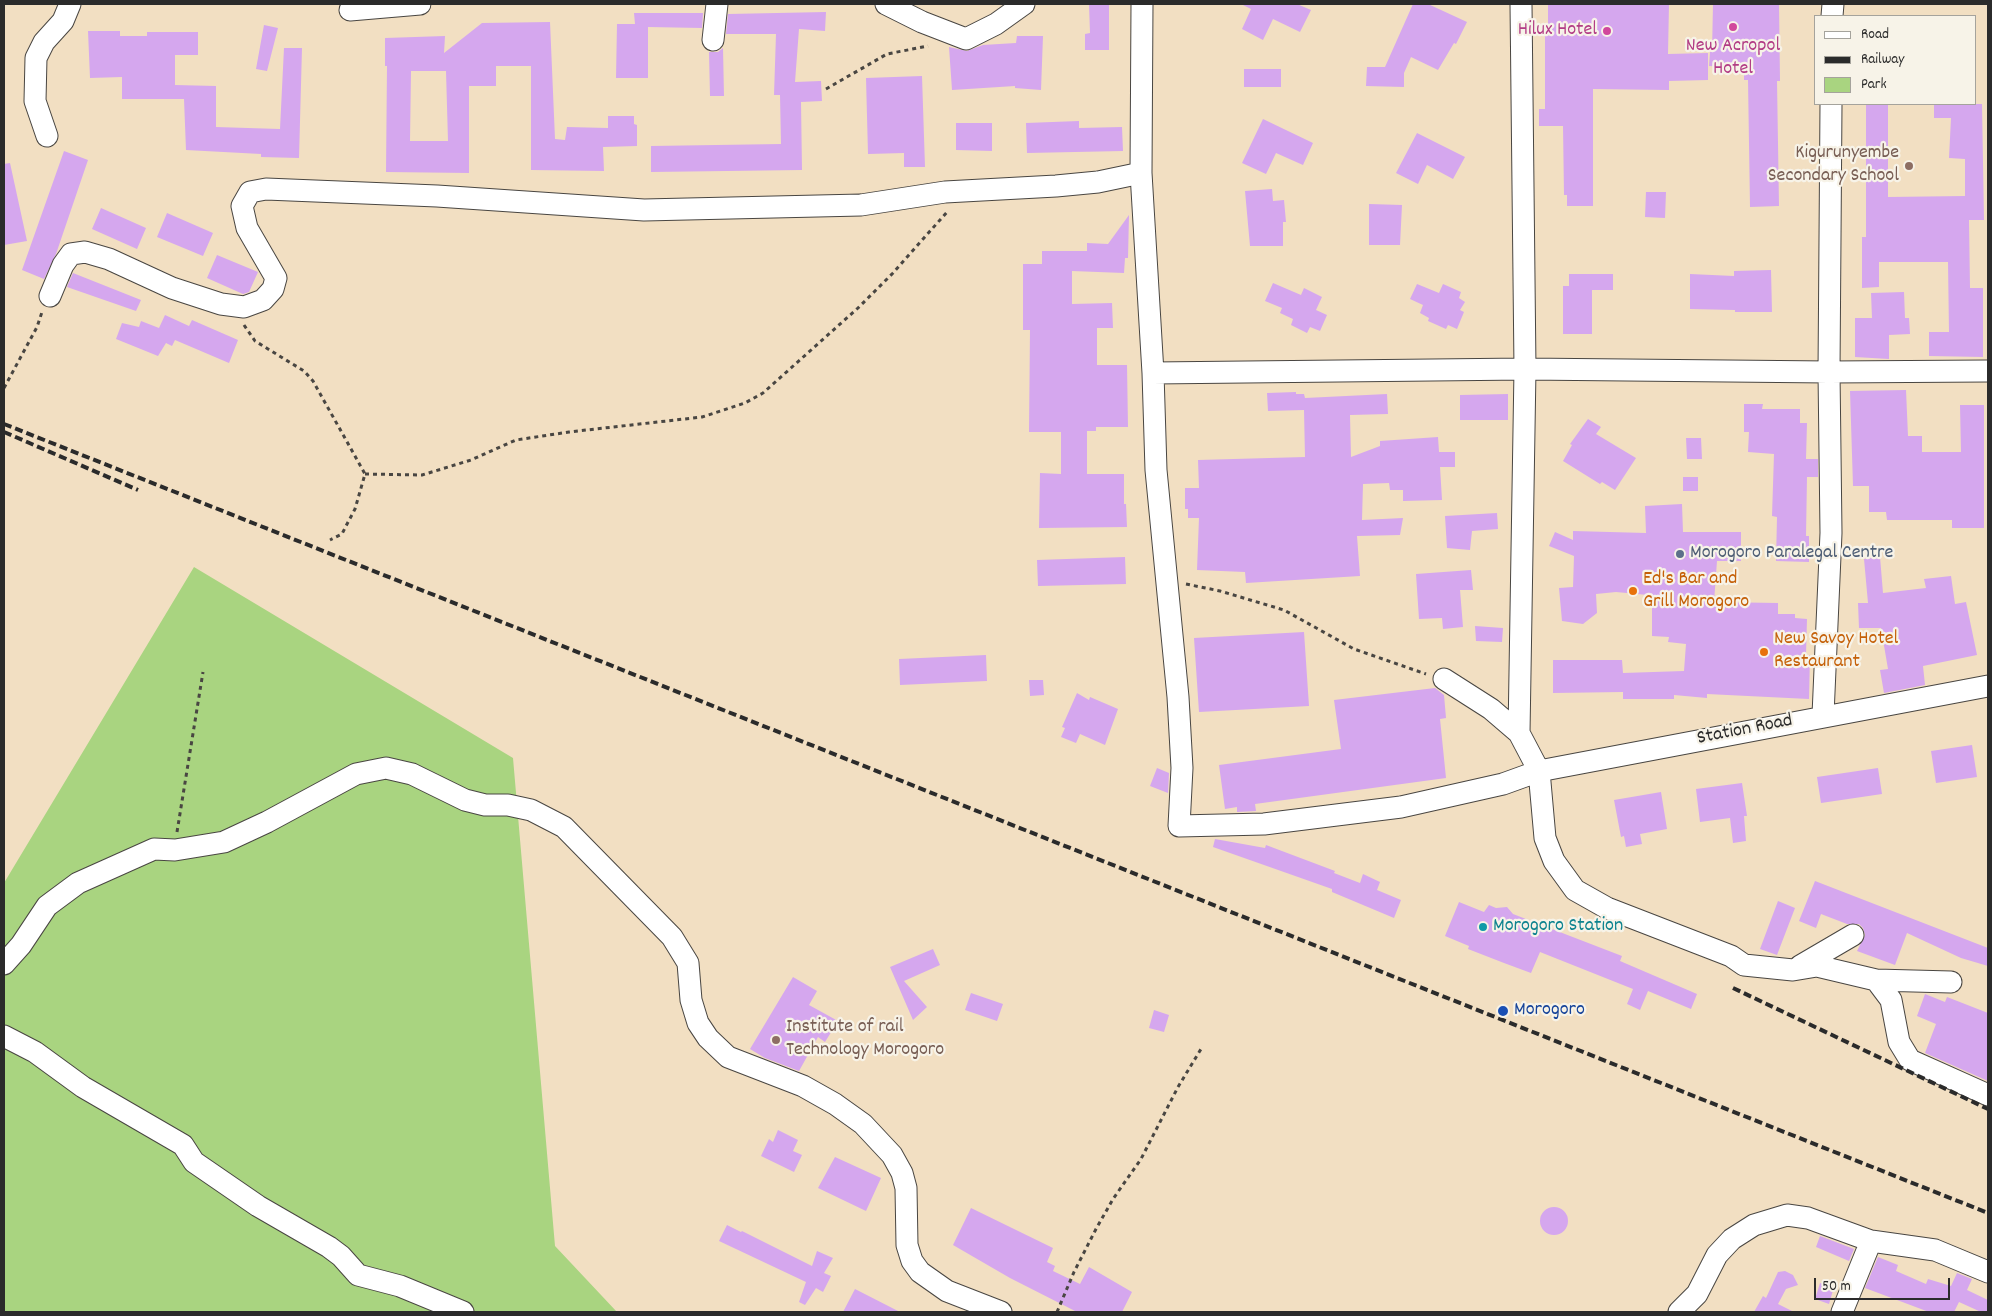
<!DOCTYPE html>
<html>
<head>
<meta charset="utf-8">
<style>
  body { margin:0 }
  #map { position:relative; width:1992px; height:1316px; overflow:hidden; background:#f2dfc2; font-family:Dekko,sans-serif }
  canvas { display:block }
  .frame { position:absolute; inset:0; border:5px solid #2b2b2b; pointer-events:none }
  .legend { position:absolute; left:1814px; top:15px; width:162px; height:90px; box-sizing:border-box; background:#f7f3e8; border:1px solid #a5a39c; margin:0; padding:6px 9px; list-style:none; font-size:15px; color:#2b2b2b }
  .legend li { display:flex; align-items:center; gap:10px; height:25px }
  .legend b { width:25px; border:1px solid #a5a39c }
  .scale { position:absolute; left:1814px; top:1278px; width:136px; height:22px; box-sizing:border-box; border:2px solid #2b2b2b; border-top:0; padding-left:6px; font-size:15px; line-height:18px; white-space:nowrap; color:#2b2b2b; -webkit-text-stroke:4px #f7f3e8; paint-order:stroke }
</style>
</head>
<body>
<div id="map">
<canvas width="1992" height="1316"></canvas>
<div class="frame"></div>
<ul class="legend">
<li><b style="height:6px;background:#fff"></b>Road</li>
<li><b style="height:6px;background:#2b2b2b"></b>Railway</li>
<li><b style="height:14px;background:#a9d480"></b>Park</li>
</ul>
<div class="scale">50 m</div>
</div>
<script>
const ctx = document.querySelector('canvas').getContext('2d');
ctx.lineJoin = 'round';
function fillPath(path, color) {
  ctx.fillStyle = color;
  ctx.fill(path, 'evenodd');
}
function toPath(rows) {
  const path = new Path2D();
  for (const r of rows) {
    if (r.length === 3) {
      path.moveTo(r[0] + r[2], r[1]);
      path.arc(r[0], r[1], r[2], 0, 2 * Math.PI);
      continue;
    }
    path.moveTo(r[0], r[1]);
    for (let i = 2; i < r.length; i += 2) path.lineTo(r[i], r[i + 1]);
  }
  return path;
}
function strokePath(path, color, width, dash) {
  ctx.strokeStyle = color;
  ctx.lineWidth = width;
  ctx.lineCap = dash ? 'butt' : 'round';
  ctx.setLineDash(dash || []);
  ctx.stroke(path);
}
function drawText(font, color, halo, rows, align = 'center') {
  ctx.font = font + ' Dekko,sans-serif';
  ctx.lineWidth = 4.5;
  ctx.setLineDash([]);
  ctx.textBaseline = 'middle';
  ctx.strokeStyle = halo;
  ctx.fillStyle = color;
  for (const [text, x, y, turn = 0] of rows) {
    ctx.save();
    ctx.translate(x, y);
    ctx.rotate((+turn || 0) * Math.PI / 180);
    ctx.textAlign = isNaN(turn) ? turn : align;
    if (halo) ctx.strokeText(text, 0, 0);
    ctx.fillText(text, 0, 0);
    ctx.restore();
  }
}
const green = toPath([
  [194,567,513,758,555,1246,617,1312,4,1312,4,883]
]);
const building = toPath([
  [1089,4,1109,4,1109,50,1085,50,1085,34,1090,33],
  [1241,4,1297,4,1311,10,1300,32,1273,19,1263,40,1242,29,1251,9],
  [1413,4,1428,4,1467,22,1456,44,1454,43,1438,70,1411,57,1404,73,1404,87,1366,86,1367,67,1385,67],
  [1548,4,1669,4,1668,54,1708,53,1708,80,1669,81,1669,90,1593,89,1593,206,1567,206,1567,195,1564,195,1563,126,1539,126,1539,109,1545,109,1545,26,1548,26],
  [1713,4,1779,4,1780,81,1777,81,1779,206,1750,207,1748,80,1744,80,1744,68,1709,66,1710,52,1712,52],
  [826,12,825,31,799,29,795,82,821,81,822,101,801,102,802,170,651,172,651,146,781,144,780,95,774,95,776,34,726,34,728,14],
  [634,13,703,13,702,28,648,27,648,78,616,78,617,24,635,24],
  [550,22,555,139,565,140,567,127,608,128,608,116,634,116,634,124,637,125,637,146,603,147,604,171,531,170,531,66,496,66,496,86,469,86,469,173,386,172,387,66,385,66,385,38,445,36,444,53,482,23],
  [411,71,446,71,448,141,410,141],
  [264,25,278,28,267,71,256,69],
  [88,31,120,31,120,36,147,36,147,32,198,32,198,55,175,55,175,85,216,86,216,127,280,129,284,48,302,48,299,158,261,157,261,154,186,150,184,99,122,99,122,77,90,78],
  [1017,36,1043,36,1041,90,1015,88,1015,86,952,90,949,47,967,51,983,45,1016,43],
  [723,48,724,96,710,96,709,52,718,52],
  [1244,69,1281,69,1281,87,1244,87],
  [922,76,925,167,904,167,904,153,868,154,866,78],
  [1866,104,1888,104,1888,197,1965,196,1965,159,1949,158,1951,118,1934,118,1934,104,1982,104,1984,220,1969,220,1970,288,1983,288,1983,357,1929,356,1929,332,1949,332,1948,262,1879,262,1879,287,1862,288,1862,237,1866,237],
  [1263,119,1313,143,1303,165,1276,153,1266,174,1242,163],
  [1079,121,1079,128,1122,127,1123,151,1027,153,1026,123],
  [956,123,992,123,992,151,956,150],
  [1417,133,1465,157,1453,179,1427,165,1418,184,1396,173],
  [64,151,88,160,56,254,44,279,22,270],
  [10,163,27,241,4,245,4,164],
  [1272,189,1273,201,1284,200,1286,222,1283,222,1283,246,1250,246,1245,191],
  [1646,192,1666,192,1665,218,1645,217],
  [1369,204,1402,205,1400,245,1369,245],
  [101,208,146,228,137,249,92,229],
  [167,213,213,233,203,256,157,237],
  [1129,215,1128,258,1125,258,1124,273,1072,271,1072,304,1112,303,1113,328,1097,328,1097,365,1127,365,1128,427,1096,427,1096,431,1087,431,1087,474,1124,474,1124,504,1126,504,1127,527,1039,528,1040,473,1061,474,1061,432,1029,432,1030,330,1023,330,1023,264,1042,264,1042,251,1087,251,1087,243,1108,244],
  [217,255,258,272,249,292,243,294,207,278],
  [1771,270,1772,312,1735,312,1735,310,1690,309,1690,274,1734,276,1734,271],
  [73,273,141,300,136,311,67,287],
  [1569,274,1613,274,1613,290,1592,290,1592,334,1563,334,1563,286,1569,286],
  [1273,283,1301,295,1304,288,1322,297,1316,310,1327,315,1320,331,1310,327,1307,333,1291,325,1293,319,1280,313,1282,308,1265,301],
  [1417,284,1439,293,1443,284,1461,292,1459,298,1465,302,1460,310,1464,312,1457,329,1448,325,1446,329,1428,321,1429,318,1420,313,1423,305,1410,299],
  [1904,292,1905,318,1909,318,1910,334,1889,335,1889,359,1855,357,1855,318,1872,318,1871,293],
  [165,315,189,326,192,320,238,340,229,363,175,340,172,346,166,343,158,356,116,339,122,323,139,327,141,321,159,328],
  [1906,390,1908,436,1922,436,1922,452,1961,452,1960,405,1984,405,1984,528,1952,528,1952,520,1887,520,1886,512,1869,512,1869,486,1853,486,1850,391],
  [1296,392,1296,394,1304,394,1305,398,1387,394,1388,414,1350,415,1351,457,1380,446,1380,441,1438,437,1439,452,1455,452,1455,467,1440,467,1442,500,1403,501,1403,490,1390,490,1389,483,1363,484,1362,520,1403,518,1400,535,1357,536,1360,576,1246,583,1245,572,1197,570,1199,518,1188,518,1188,509,1185,509,1185,488,1199,488,1198,460,1305,457,1304,410,1268,411,1267,393],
  [1508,394,1508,420,1460,420,1460,395],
  [1744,404,1763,404,1762,409,1800,409,1800,423,1807,423,1806,459,1818,459,1818,477,1807,477,1806,536,1809,536,1809,562,1776,561,1777,517,1772,516,1774,454,1748,452,1749,432,1744,432],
  [1588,419,1601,427,1596,434,1636,458,1615,490,1602,482,1600,484,1563,461,1572,445,1570,444],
  [1686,438,1701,438,1702,459,1687,459],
  [1683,477,1698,477,1698,491,1683,491],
  [1682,504,1683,532,1741,532,1741,561,1717,561,1714,602,1778,603,1778,614,1795,614,1795,618,1807,619,1806,655,1810,655,1809,699,1707,694,1707,698,1674,695,1674,699,1623,699,1623,692,1553,693,1553,660,1622,660,1623,673,1684,671,1686,644,1668,642,1669,637,1652,636,1652,603,1648,603,1648,595,1616,592,1596,594,1597,613,1583,624,1562,621,1559,588,1573,587,1574,556,1549,546,1555,532,1573,540,1573,531,1646,533,1645,506],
  [1497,513,1498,529,1472,531,1470,550,1447,548,1445,516],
  [1125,557,1126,584,1038,586,1037,560],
  [1880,557,1883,593,1926,588,1924,579,1951,576,1955,604,1966,602,1977,655,1923,666,1925,685,1884,693,1880,670,1888,669,1881,628,1859,628,1858,603,1868,603,1864,559],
  [1471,570,1473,590,1460,590,1463,627,1443,629,1442,618,1419,619,1416,574],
  [1475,626,1503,628,1502,642,1476,641],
  [1304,632,1309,706,1199,712,1194,638],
  [986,655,987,681,900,685,899,659],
  [1029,680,1043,680,1044,695,1030,696],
  [1435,688,1444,695,1446,718,1440,719,1446,778,1255,804,1256,811,1237,812,1237,807,1225,809,1219,765,1341,749,1334,700],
  [1077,693,1089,700,1090,697,1118,709,1105,745,1080,734,1076,743,1061,737,1065,728,1062,727],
  [1972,745,1977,777,1936,783,1931,751],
  [1157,768,1169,773,1168,793,1150,786],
  [1878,768,1882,794,1821,803,1817,777],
  [1742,783,1747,816,1744,816,1746,841,1733,843,1730,818,1700,822,1696,789],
  [1661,792,1667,829,1640,834,1642,844,1626,847,1624,836,1621,837,1614,800],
  [1215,839,1265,848,1266,845,1335,871,1334,873,1360,883,1363,874,1380,882,1377,890,1401,900,1394,918,1332,892,1332,889,1213,847],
  [1815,881,1988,948,1988,966,1961,958,1907,933,1895,965,1857,951,1865,935,1863,928,1859,924,1847,924,1821,914,1816,928,1799,921],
  [1778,901,1795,908,1777,955,1760,949],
  [1459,902,1484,912,1489,905,1496,908,1507,907,1513,914,1622,956,1620,961,1697,994,1691,1009,1648,991,1640,1010,1627,1004,1633,989,1540,952,1531,973,1504,963,1468,949,1469,946,1445,936],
  [933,949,940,965,904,981,927,1007,913,1020,890,967],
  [793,977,817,991,809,1005,838,1021,825,1042,818,1037,799,1071,765,1058,750,1049],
  [971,993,1003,1004,997,1021,965,1010],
  [1925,994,1945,1002,1947,997,1988,1013,1988,1081,1925,1053,1936,1024,1917,1016],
  [1154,1010,1169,1015,1164,1032,1149,1028],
  [778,1130,798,1140,793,1151,802,1155,794,1172,761,1156,769,1139,773,1142],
  [835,1157,881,1178,866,1211,818,1188],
  [1554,1221,14],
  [971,1208,1053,1248,1047,1262,1055,1266,1053,1271,1080,1284,1089,1267,1132,1292,1122,1312,1077,1312,1010,1278,953,1245],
  [727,1225,741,1232,742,1231,812,1266,817,1251,833,1258,824,1273,831,1276,823,1292,816,1288,805,1305,799,1302,806,1282,719,1241],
  [1820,1236,1854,1249,1849,1261,1816,1247],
  [1878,1257,1898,1265,1896,1271,1926,1284,1928,1279,1951,1286,1957,1273,1972,1279,1967,1290,1988,1300,1988,1312,1981,1312,1959,1302,1954,1312,1929,1312,1865,1288],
  [1785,1271,1793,1275,1798,1285,1786,1289,1778,1304,1794,1312,1754,1312,1763,1296,1766,1298,1778,1272],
  [1820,1283,1834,1287,1829,1304,1815,1299],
  [855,1289,900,1312,843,1312]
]);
const path = toPath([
  [826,89,887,54,928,46],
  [244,325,255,341,304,371,313,381,365,474,355,509,346,526,342,534,330,540],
  [4,388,37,327,42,312],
  [365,474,422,475,471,460,516,440,569,432,702,417,745,403,763,393,858,308,893,273,947,212],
  [1186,584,1220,591,1284,610,1354,649,1426,674],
  [177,832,203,672],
  [1057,1312,1074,1272,1096,1229,1113,1199,1141,1159,1178,1087,1201,1049]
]);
const minor = toPath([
  [886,4,922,22,966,39,996,24,1024,4],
  [1142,4,1141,173,1153,373,1156,470,1178,697,1182,768,1179,826,1264,824,1401,807,1503,784,1539,771,1988,686],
  [1521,4,1525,369,1519,733,1539,771,1545,838,1554,861,1575,890,1607,908,1731,956,1744,965,1793,970,1817,966,1876,980,1951,982],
  [350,10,420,4],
  [1832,16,1833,4],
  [713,40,717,4],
  [47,136,35,101,36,58,44,42,63,21,70,4],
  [50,296,63,265,71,254,85,252,109,259,172,288,221,304,244,307,263,300,273,289,276,278,247,228,242,206,250,192,266,189,437,196,644,210,861,205,945,192,1056,186,1098,182,1141,173],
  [1153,373,1525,369,1829,372,1988,371],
  [1444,679,1491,709,1519,733],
  [1823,715,1831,533,1829,372,1831,104],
  [4,964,21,945,47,906,78,883,154,849,175,850,224,842,267,822,356,774,386,768,412,774,465,800,485,805,508,805,531,810,564,827,672,937,688,963,691,1000,698,1023,708,1038,728,1057,803,1086,835,1104,863,1124,892,1155,902,1173,906,1188,907,1245,912,1261,920,1272,947,1291,1001,1312],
  [1800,966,1853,935],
  [1876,980,1891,1000,1899,1042,1910,1060,1988,1095],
  [4,1036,35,1052,83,1087,183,1145,194,1162,258,1206,329,1247,341,1256,358,1275,400,1286,463,1312],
  [1679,1312,1697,1294,1717,1255,1732,1239,1754,1225,1787,1215,1808,1218,1871,1241,1935,1250,1988,1272],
  [1842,1312,1871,1241]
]);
const rail = toPath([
  [4,424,1988,1213],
  [4,432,138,490],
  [1733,988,1988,1109]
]);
const markers = [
  [1733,27,5,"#d1479c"],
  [1607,31,5,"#d1479c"],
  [1909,166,5,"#8d6e63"],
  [1680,554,5,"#5c6f8a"],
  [1633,591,5,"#e8710a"],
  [1764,652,5,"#e8710a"],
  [1483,927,5,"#0f9aa8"],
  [1503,1011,6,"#1a4fb4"],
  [776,1040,5,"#8d6e63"]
];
const hotelNames = [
  ["Hilux Hotel",1597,31],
  ["New Acropol",1733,47,"center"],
  ["Hotel",1733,70,"center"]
];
const educationNames = [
  ["Kigurunyembe",1899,154],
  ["Secondary School",1899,177],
  ["Institute of rail",786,1028,"left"],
  ["Technology Morogoro",786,1051,"left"]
];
const serviceNames = [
  ["Morogoro Paralegal Centre",1690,554]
];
const foodNames = [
  ["Ed's Bar and",1643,580],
  ["Grill Morogoro",1643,603],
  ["New Savoy Hotel",1774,640],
  ["Restaurant",1774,663]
];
const streetNames = [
  ["Station Road",1745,731,-11]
];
const cultureNames = [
  ["Morogoro Station",1493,927]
];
const transitNames = [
  ["Morogoro",1514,1011]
];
fillPath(green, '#a9d480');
fillPath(building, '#d5a7ee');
strokePath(minor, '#494642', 23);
strokePath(path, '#494642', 3, [4, 4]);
strokePath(minor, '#fff', 21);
strokePath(rail, '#2b2b2b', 4, [8, 4]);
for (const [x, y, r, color] of markers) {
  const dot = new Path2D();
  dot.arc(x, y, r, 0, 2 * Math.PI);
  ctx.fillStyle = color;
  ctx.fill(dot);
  strokePath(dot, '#f7f3e8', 2);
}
drawText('20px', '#b23c85', '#f7f3e8', hotelNames, 'right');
drawText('20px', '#785e54', '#f7f3e8', educationNames, 'right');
drawText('20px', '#4e5e75', '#f7f3e8', serviceNames, 'left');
drawText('20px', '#c56008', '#f7f3e8', foodNames, 'left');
drawText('20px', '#2b2b2b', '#f7f3e8', streetNames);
drawText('20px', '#0d838f', '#f7f3e8', cultureNames, 'left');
drawText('20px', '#164399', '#f7f3e8', transitNames, 'left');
</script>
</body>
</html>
